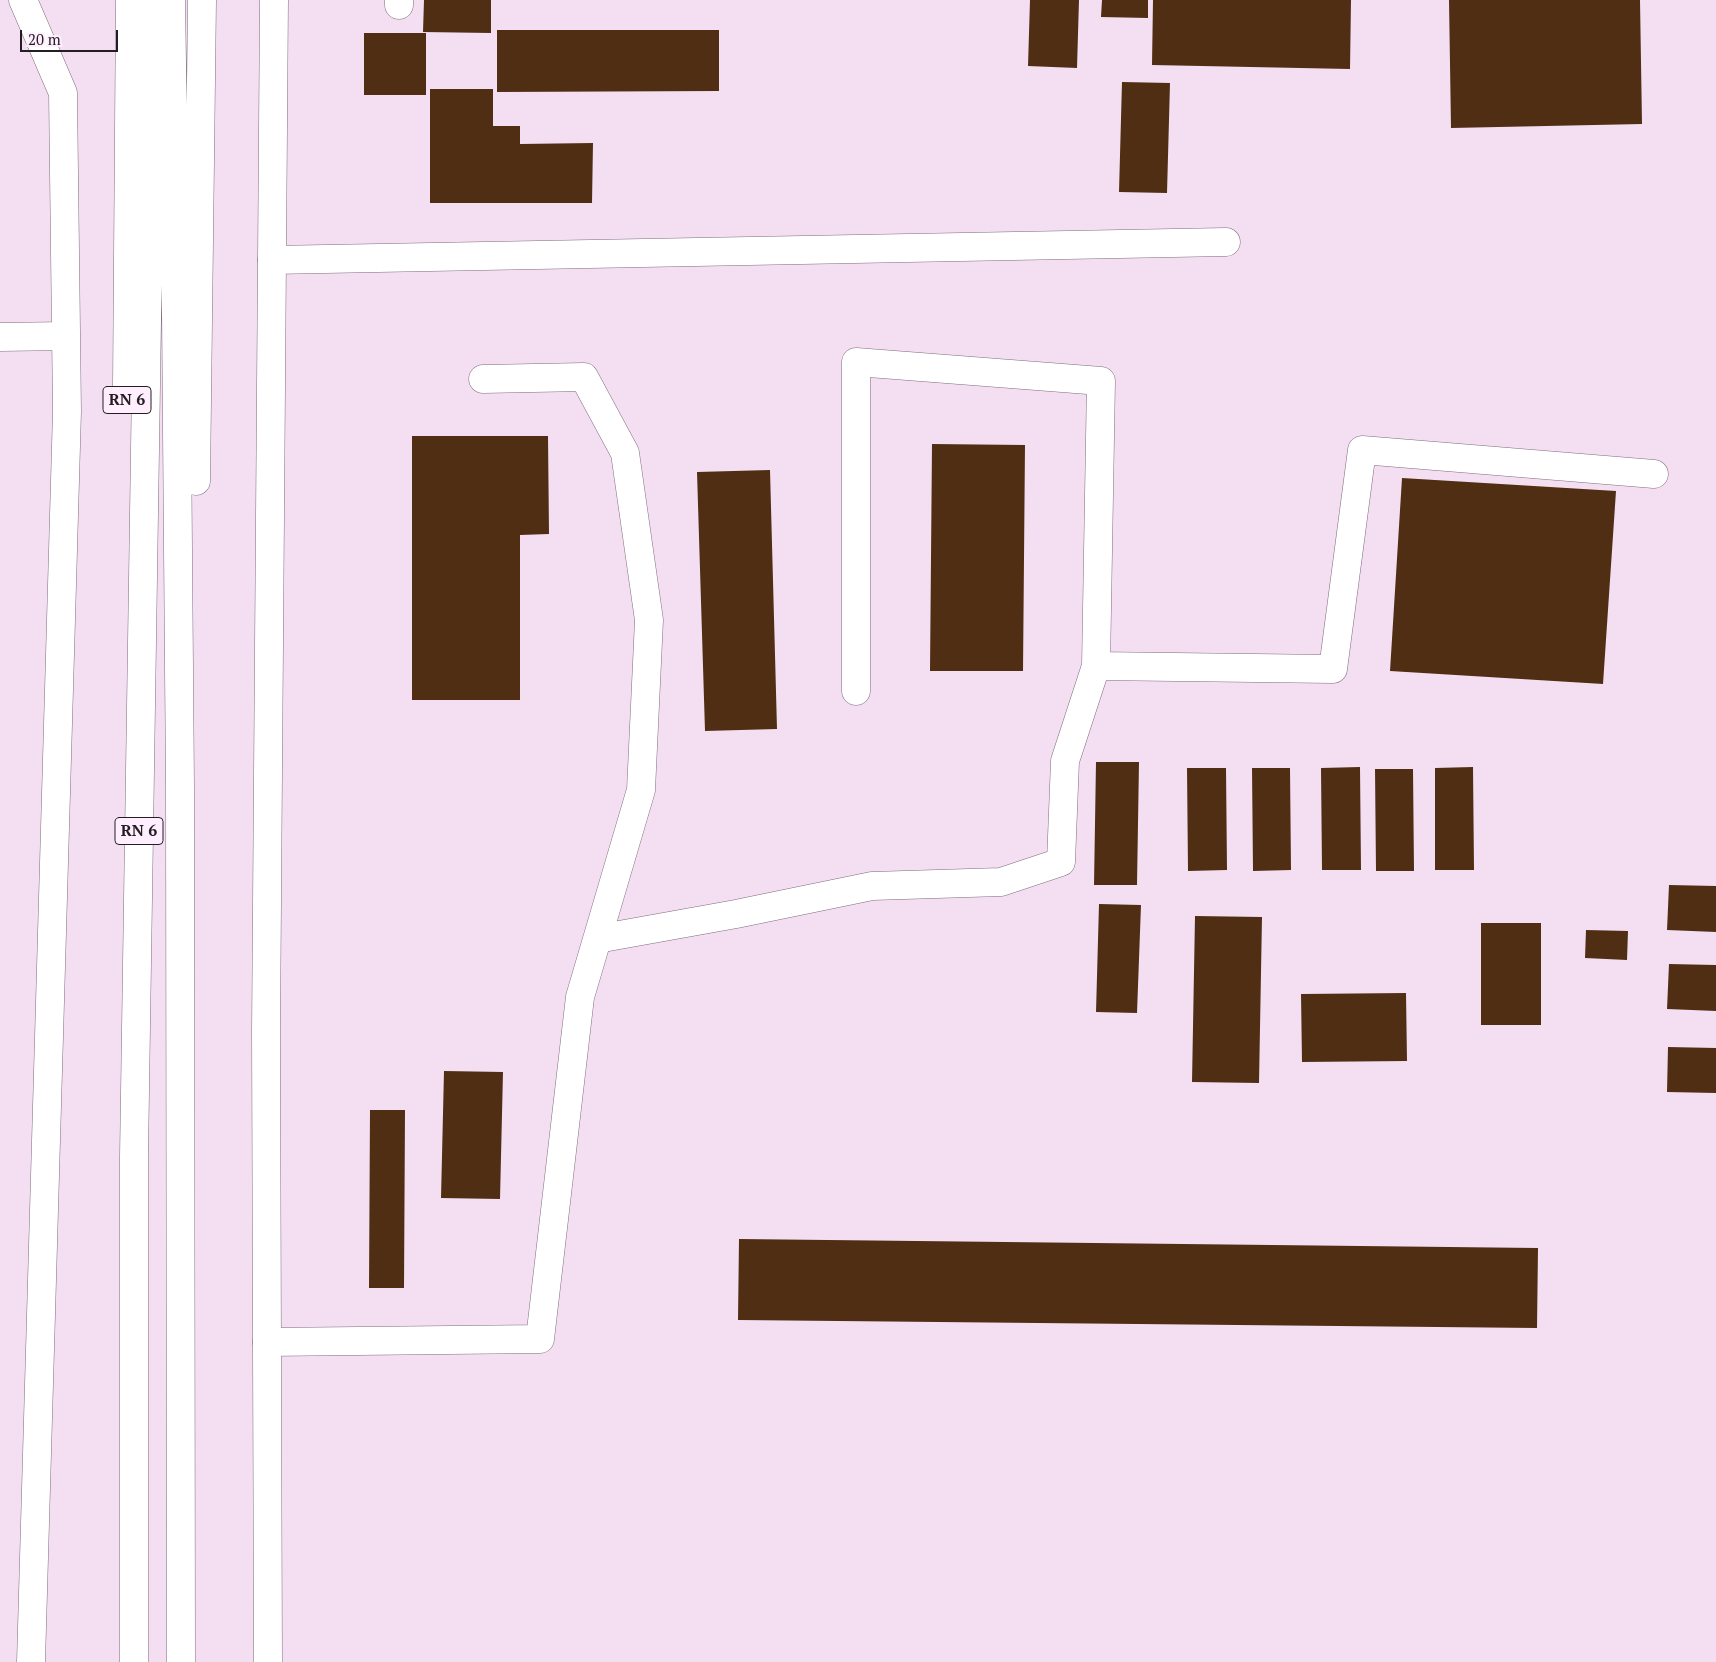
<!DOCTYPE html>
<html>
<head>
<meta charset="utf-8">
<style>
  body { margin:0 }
  #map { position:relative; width:1716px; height:1662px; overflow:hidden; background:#f4dff2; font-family:"PT Serif",serif }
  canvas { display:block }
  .scale { position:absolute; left:20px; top:30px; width:98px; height:22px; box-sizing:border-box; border:2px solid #251d24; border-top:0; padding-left:6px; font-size:15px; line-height:18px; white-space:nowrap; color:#251d24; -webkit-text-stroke:4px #ffeefd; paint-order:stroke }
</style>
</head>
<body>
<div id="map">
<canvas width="1716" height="1662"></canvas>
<div class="scale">20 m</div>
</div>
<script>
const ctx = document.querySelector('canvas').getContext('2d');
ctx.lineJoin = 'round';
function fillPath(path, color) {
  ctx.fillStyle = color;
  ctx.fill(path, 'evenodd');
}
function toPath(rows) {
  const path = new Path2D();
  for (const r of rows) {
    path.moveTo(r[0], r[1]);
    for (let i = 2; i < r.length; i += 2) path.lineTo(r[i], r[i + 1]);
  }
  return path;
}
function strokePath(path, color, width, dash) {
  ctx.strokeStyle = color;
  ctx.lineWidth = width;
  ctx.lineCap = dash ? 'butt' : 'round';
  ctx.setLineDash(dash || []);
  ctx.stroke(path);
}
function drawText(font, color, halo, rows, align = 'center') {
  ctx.font = font + ' "PT Serif",serif';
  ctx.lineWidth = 5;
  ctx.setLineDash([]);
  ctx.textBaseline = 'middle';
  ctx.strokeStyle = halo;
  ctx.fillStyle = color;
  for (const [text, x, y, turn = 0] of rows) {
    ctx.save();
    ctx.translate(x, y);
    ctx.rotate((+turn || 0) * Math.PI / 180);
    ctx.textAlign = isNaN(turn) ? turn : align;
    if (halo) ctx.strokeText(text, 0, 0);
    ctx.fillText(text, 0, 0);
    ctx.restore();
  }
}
const building = toPath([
  [424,0,491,0,491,33,423,32],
  [1030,0,1079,0,1077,68,1028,66],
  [1102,0,1148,0,1148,18,1101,17],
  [1153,0,1351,0,1350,69,1152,65],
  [1449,0,1640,0,1642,124,1451,128],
  [497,30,719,30,719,91,497,92],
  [364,33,426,33,426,95,364,95],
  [1122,82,1170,83,1167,193,1119,192],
  [430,89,493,89,493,126,520,126,520,144,593,143,592,203,430,203],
  [412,436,548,436,549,534,520,535,520,700,412,700],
  [932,444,1025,445,1023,671,930,671],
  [770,470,777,729,705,731,697,472],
  [1402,478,1616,491,1603,684,1390,671],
  [1096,762,1139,762,1137,885,1094,885],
  [1360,767,1361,870,1322,870,1321,768],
  [1473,767,1474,870,1435,870,1435,768],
  [1187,768,1226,768,1227,870,1188,871],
  [1252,768,1290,768,1291,870,1253,871],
  [1375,769,1413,769,1414,871,1376,871],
  [1669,885,1716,886,1716,932,1667,930],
  [1099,904,1141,905,1137,1013,1096,1012],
  [1195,916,1262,917,1259,1083,1192,1082],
  [1481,923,1541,923,1541,1025,1481,1025],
  [1586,930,1628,931,1627,960,1585,958],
  [1669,964,1716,965,1716,1011,1667,1009],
  [1406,993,1407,1061,1302,1062,1301,994],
  [1668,1047,1716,1048,1716,1093,1667,1092],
  [444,1071,503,1072,500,1199,441,1198],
  [370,1110,405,1110,404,1288,369,1288],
  [739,1239,1538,1248,1537,1328,738,1320]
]);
const minor = toPath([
  [23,0,63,93,67,411,31,1662],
  [399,0,399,5],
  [272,260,1226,242],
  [0,337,66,336],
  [1096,666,1333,669,1362,450,1654,474],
  [597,939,736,914,872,886,1001,882,1061,862,1065,761,1096,666,1101,381,856,362,856,691],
  [267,1342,540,1339,580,997,641,790,649,620,625,453,584,377,483,379]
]);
const major = toPath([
  [171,0,176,312,180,787,181,1662],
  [127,386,130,0],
  [196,481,202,0],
  [134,1662,134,1155,151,64,154,0],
  [268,1662,266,1031,274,0]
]);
const shields = [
  [127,400,48],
  [139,831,48]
];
const shieldNames = [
  ["RN 6",127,400],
  ["RN 6",139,831]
];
fillPath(building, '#502e14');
strokePath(minor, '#7f6d7d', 29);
strokePath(major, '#7f6d7d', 29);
strokePath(minor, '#fff', 28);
strokePath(major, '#fff', 28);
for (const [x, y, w] of shields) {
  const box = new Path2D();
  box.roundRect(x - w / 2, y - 13.5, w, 27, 4);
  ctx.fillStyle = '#ffeefd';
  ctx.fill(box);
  strokePath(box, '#251d24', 1);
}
drawText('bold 16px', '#251d24', null, shieldNames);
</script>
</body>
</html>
